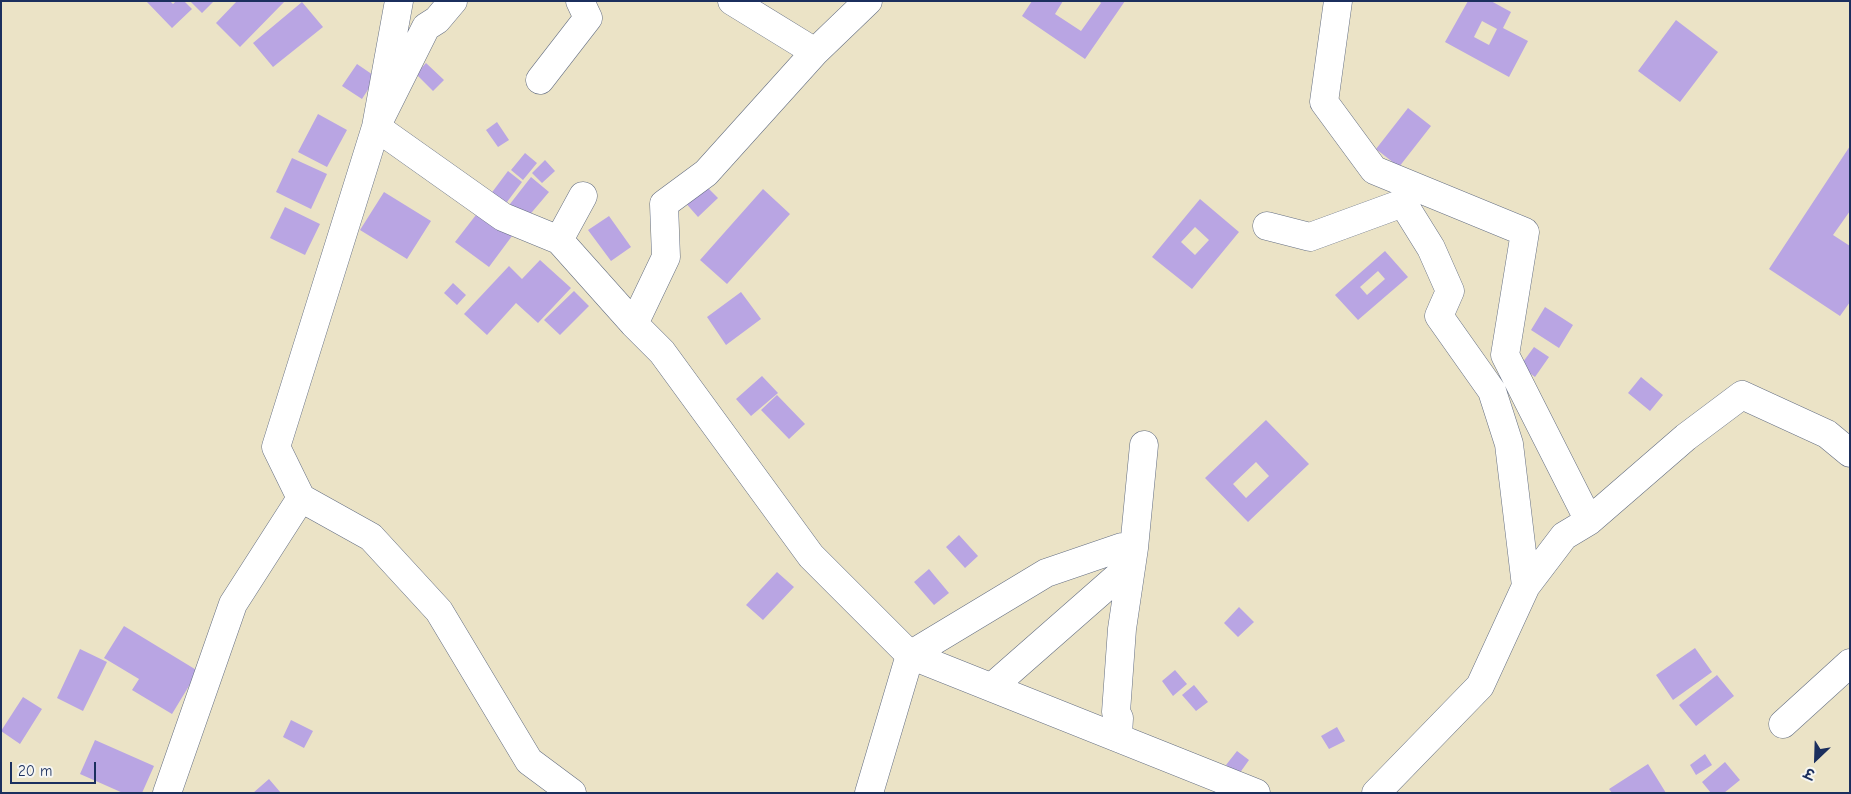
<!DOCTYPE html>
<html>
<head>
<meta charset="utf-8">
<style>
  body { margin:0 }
  #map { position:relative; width:1851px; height:794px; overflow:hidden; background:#ebe3c6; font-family:"Comic Neue","Playpen Sans Deva",sans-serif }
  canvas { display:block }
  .frame { position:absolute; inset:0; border:2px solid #1b2f5e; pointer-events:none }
  .north { position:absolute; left:1791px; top:734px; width:50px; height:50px; -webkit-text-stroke:4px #f6f6f2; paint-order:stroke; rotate:204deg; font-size:14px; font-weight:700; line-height:20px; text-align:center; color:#1b2f5e }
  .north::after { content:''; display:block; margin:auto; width:18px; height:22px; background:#1b2f5e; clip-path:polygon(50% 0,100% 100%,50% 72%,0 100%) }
  .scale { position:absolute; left:10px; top:762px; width:86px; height:22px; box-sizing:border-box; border:2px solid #1b2f5e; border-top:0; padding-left:6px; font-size:15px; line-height:18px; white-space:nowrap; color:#1b2f5e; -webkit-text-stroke:4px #f6f6f2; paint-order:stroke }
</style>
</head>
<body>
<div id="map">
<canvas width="1851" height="794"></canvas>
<div class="frame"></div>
<div class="north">उ</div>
<div class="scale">20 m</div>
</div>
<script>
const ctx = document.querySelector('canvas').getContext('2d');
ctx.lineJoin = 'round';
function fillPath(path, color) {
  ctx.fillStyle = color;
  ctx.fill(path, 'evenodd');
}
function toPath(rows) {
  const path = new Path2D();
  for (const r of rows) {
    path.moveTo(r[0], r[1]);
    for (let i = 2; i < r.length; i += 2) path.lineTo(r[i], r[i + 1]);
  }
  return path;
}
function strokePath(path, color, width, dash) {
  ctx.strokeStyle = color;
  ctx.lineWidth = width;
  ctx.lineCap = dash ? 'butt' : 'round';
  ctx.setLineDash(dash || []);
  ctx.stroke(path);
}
const building = toPath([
  [146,1,170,1,173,4,176,1,184,1,192,9,172,28],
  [190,1,214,1,202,13],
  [237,1,285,1,240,47,216,23],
  [1032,1,1063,1,1055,14,1081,31,1101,3,1099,1,1125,1,1085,59,1022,16],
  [1468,1,1491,1,1511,12,1503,28,1528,41,1509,77,1445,42],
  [1482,21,1497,29,1489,45,1474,37],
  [302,2,323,27,273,67,253,43],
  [1676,20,1718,52,1680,102,1638,71],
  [426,63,444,80,433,91,416,74],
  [357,64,376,77,362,99,342,86],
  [1408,108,1431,126,1399,167,1376,149],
  [318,114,347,130,327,167,298,152],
  [497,122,509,140,498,147,486,130],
  [1850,146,1850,211,1833,235,1850,246,1850,302,1840,316,1769,269],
  [525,153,537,163,523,180,511,170],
  [292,158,327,174,311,209,276,192],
  [545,160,555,171,542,183,532,173],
  [508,171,522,182,504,206,490,195],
  [531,177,549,192,527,218,510,204],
  [702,182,718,198,698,217,683,200],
  [763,189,790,214,727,284,700,260],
  [384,192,431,221,407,259,360,230],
  [1200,199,1239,232,1192,289,1152,257],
  [1195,227,1209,240,1195,255,1181,242],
  [285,207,320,224,305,255,270,238],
  [479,211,512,236,489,267,455,242],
  [609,216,631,247,611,261,588,230],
  [1385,251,1408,277,1358,320,1335,295],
  [1378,271,1385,279,1367,295,1360,287],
  [540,260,571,288,538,323,516,303,487,335,464,314,509,266,522,279],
  [453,283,466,295,457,305,444,293],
  [574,291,589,306,560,335,544,320],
  [741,292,761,319,726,345,707,317],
  [1545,307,1573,325,1559,348,1531,330],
  [1534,347,1549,357,1535,377,1520,366],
  [762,376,778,393,751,416,736,399],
  [1641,377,1663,395,1650,411,1628,393],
  [777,395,805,424,789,439,761,410],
  [1266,420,1309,464,1248,522,1205,478],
  [1256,462,1269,476,1246,498,1233,484],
  [959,535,978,556,965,568,946,547],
  [929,569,949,593,934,605,914,582],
  [777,572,794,587,763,620,746,605],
  [1239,607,1254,622,1238,637,1224,623],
  [124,626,198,671,172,714,132,690,139,679,104,658],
  [1695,648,1712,672,1673,700,1656,675],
  [80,649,107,662,83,711,57,698],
  [1175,670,1187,684,1173,696,1162,681],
  [1717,675,1734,696,1696,726,1679,705],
  [1194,685,1208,702,1196,711,1182,695],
  [23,697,42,709,20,744,1,731],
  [291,720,313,731,304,748,283,737],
  [1337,727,1345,741,1329,749,1321,736],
  [95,740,154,766,142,793,123,793,80,774],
  [1237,751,1249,760,1239,774,1226,765],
  [1705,754,1712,765,1696,775,1690,765],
  [1725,762,1740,780,1724,793,1711,793,1702,782],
  [1648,764,1666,793,1612,793,1609,789],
  [269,779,281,793,253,793]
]);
const minor = toPath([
  [399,1,376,127,503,217,559,240,634,324,662,352,811,556,910,655,1256,793],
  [732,1,815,52,868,1],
  [1338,1,1324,102,1374,170,1525,232,1505,355,1589,521],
  [540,80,588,18,580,1],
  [1267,226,1310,237,1403,203,1431,248,1450,291,1439,316,1492,391,1509,444,1526,586],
  [559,240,583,196],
  [634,324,666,257,664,204,706,173,815,52],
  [301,498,371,537,439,611,529,761,572,793],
  [992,687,1131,565],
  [1783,724,1850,663],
  [1122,739,1118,735,1119,718,1116,712,1122,629,1134,548,1144,445],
  [167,793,233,604,301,498,276,447,376,127,426,27,437,20,453,1],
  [869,793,910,655,1046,573,1122,547,1134,548],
  [1376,793,1480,686,1526,586,1564,536,1589,521,1686,437,1742,395,1827,434,1850,453]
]);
fillPath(building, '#b9a5e3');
strokePath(minor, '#646e82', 29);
strokePath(minor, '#fff', 28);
</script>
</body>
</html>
